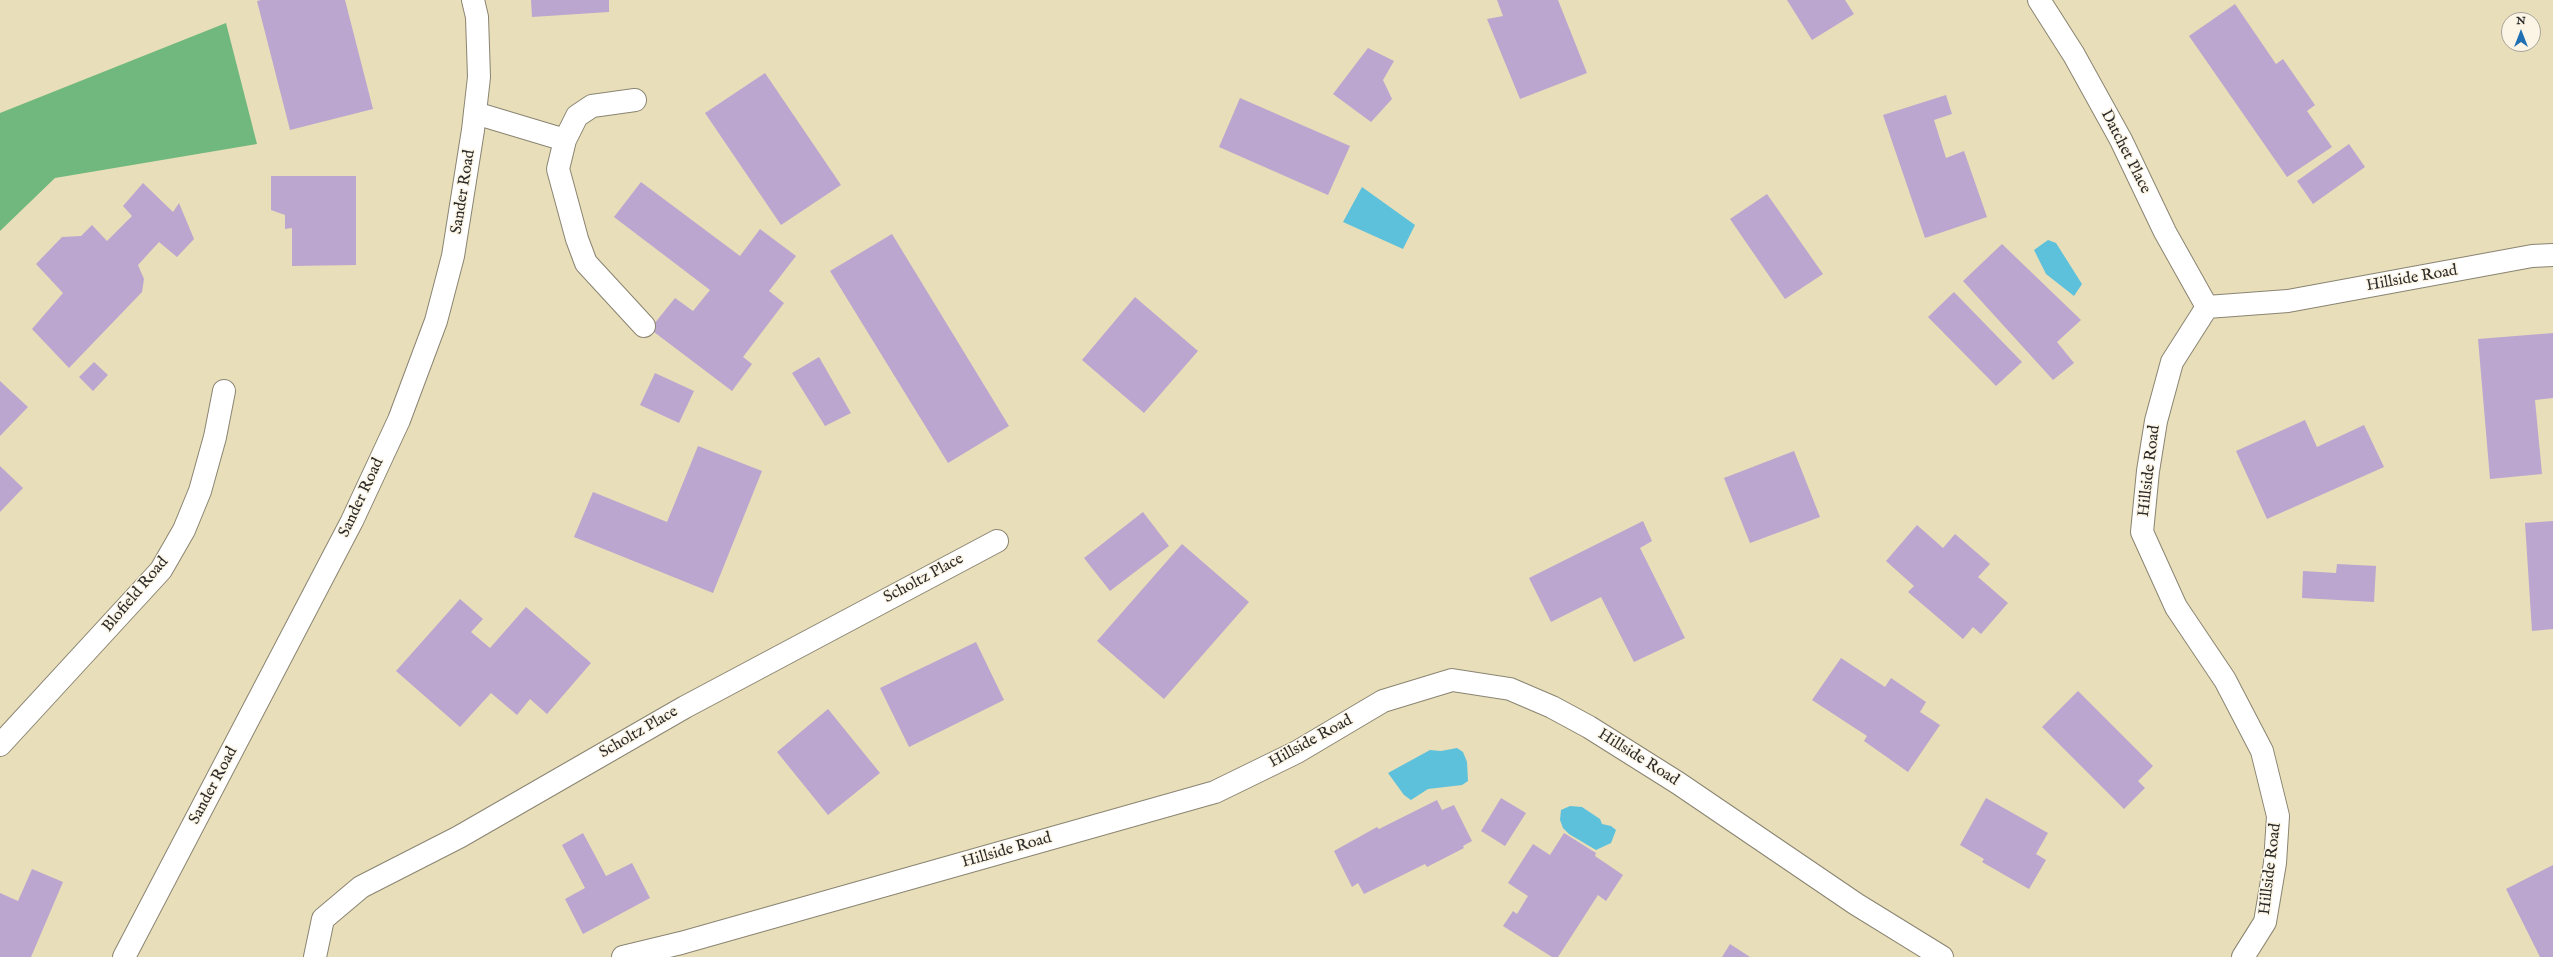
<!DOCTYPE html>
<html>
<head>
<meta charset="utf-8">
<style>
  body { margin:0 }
  #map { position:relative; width:2553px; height:957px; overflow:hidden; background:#e8deb9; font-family:"IM FELL English",serif }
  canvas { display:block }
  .north { position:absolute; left:2501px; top:12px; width:40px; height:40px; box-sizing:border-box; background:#fcf5e5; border:1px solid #a8a49b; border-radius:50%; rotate:0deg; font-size:11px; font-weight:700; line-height:16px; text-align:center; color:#2b2b2b }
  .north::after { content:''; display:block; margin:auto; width:14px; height:18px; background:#1f6fb2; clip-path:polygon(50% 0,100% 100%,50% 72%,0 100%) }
</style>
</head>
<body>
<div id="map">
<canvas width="2553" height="957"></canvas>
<div class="north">N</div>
</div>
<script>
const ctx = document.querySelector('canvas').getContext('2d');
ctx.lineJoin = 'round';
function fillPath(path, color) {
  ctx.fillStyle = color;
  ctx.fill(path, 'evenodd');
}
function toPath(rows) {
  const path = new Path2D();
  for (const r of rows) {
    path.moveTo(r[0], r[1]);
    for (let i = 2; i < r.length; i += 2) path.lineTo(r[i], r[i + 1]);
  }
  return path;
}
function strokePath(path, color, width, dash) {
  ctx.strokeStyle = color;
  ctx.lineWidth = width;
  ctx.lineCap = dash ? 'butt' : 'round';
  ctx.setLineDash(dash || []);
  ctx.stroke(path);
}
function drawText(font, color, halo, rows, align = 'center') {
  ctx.font = font + ' "IM FELL English",serif';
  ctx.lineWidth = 3;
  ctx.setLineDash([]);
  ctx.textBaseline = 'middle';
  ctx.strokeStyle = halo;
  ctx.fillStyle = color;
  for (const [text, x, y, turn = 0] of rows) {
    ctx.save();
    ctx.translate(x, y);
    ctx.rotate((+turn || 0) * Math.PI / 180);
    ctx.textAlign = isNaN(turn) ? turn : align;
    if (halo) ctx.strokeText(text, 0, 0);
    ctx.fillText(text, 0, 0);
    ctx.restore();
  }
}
const forest = toPath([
  [226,23,257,144,55,178,0,231,0,113]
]);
const water = toPath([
  [1362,187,1415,225,1403,249,1343,222],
  [2048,240,2056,243,2082,284,2074,296,2046,274,2034,250],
  [1457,748,1463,752,1467,762,1468,781,1462,785,1428,789,1411,800,1404,795,1388,773,1430,750,1441,751],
  [1570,806,1582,807,1600,819,1602,824,1611,826,1616,830,1611,843,1596,850,1569,834,1563,828,1560,820,1561,810]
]);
const building = toPath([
  [261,0,345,0,373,109,290,130,257,1],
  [531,0,609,0,609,12,532,17],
  [1497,0,1558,0,1587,73,1520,99,1487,19,1503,16],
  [1787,0,1845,0,1854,14,1812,40],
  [2235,4,2276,64,2283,59,2315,105,2307,111,2332,147,2287,177,2189,36],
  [1368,48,1394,61,1383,80,1392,99,1371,122,1333,94],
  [765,73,841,185,781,225,705,113],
  [1946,95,1952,114,1934,120,1946,158,1964,151,1987,217,1925,238,1883,115],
  [1240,98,1350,146,1328,195,1219,147],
  [2349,144,2365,167,2313,204,2297,181],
  [271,176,356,176,356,265,292,266,292,228,285,229,285,215,271,210],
  [641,182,740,256,760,229,796,256,769,291,784,303,743,357,752,364,732,391,650,329,675,298,693,311,710,290,614,217],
  [143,183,173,212,179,203,194,239,177,257,159,242,138,265,144,279,142,292,69,368,32,329,63,293,36,264,62,237,81,236,92,225,107,241,132,216,123,206],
  [1767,194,1823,274,1785,299,1730,219],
  [892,234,1009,426,948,463,830,271],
  [2002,244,2081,320,2057,342,2074,363,2053,380,1963,281],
  [1954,292,2022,362,1996,386,1928,317],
  [1135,297,1198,351,1144,413,1082,360],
  [2553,333,2553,398,2535,400,2542,474,2490,479,2478,339],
  [819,357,851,413,825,426,792,373],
  [94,362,108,375,93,391,79,377],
  [655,373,694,391,679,423,640,405],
  [0,381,28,407,0,436],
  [2305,420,2317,447,2364,425,2384,467,2267,519,2236,451],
  [698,446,762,471,713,593,574,537,593,492,667,522],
  [1794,451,1820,517,1750,543,1724,478],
  [0,466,23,488,0,512],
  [1143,512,1169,546,1110,591,1084,558],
  [1643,521,1652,541,1640,548,1685,638,1634,662,1601,597,1551,622,1529,578],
  [2553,521,2553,629,2532,631,2525,523],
  [1917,525,1943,548,1955,534,1990,564,1978,577,2008,603,1981,634,1973,627,1963,639,1908,592,1914,586,1886,561],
  [1182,544,1249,602,1164,699,1097,641],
  [2337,564,2376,566,2374,602,2302,598,2303,571,2336,573],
  [460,599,483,619,471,632,490,648,526,607,591,663,547,714,530,699,517,715,491,693,460,727,396,671],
  [976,642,1004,700,909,747,880,688],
  [1841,658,1885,687,1891,678,1926,702,1920,712,1940,725,1908,772,1864,741,1867,736,1812,700],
  [2078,691,2153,766,2138,781,2145,788,2124,809,2042,727],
  [828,709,880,773,828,815,777,752],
  [1501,798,1526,813,1505,846,1481,831],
  [1986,798,2048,833,2036,854,2046,860,2029,889,1982,862,1984,859,1960,845],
  [1437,800,1442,810,1454,805,1472,841,1463,846,1464,848,1427,867,1425,864,1364,894,1358,883,1352,887,1334,851,1377,827,1379,829],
  [583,833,606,876,632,863,650,898,583,934,565,899,585,888,562,845],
  [1564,833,1596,853,1595,856,1623,875,1606,901,1598,895,1558,957,1552,957,1503,926,1513,911,1517,914,1528,896,1508,883,1533,844,1550,855],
  [2553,865,2553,957,2540,957,2506,889],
  [32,869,63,882,31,957,0,957,0,893,18,901],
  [1730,944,1750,957,1722,957]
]);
const lane = toPath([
  [635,100,592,106,577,116,565,140,558,169,577,239,586,263,644,326],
  [475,113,565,140]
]);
const street = toPath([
  [2039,0,2074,55,2121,140,2165,232,2207,307],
  [2207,307,2172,362,2156,421,2148,471,2142,532,2176,607,2225,680,2262,751,2278,816,2275,863,2265,922,2243,957],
  [2207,307,2288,301,2532,256,2553,255],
  [0,745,161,570,184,530,200,491,215,437,224,391],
  [315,957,323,919,361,887,459,837,685,707,997,541],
  [623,957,681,943,1215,792,1297,752,1383,701,1452,680,1510,689,1552,707,1589,727,1678,783,1856,904,1942,957]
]);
const secondary = toPath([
  [124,957,352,521,399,420,436,321,453,256,473,130,479,77,477,17,473,0]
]);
const streetNames = [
  ["Datchet Place",2125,152,63],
  ["Sander Road",464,192,-81],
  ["Hillside Road",2412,279,-10],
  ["Hillside Road",2150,471,-83],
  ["Sander Road",362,498,-65],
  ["Scholtz Place",924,579,-28],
  ["Blofield Road",136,595,-50],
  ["Scholtz Place",639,733,-30],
  ["Hillside Road",1311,742,-29],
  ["Hillside Road",1638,758,32],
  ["Sander Road",214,786,-62],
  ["Hillside Road",1007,851,-16],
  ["Hillside Road",2271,869,-83]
];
fillPath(forest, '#70b87e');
fillPath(water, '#5dc1db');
fillPath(building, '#bba6cf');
strokePath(lane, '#8a8472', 24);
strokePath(street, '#8a8472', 24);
strokePath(secondary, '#8a8472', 24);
strokePath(lane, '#fff', 22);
strokePath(street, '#fff', 22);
strokePath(secondary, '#fff', 22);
drawText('16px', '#2b2b2b', '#fcf5e5', streetNames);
</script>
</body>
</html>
